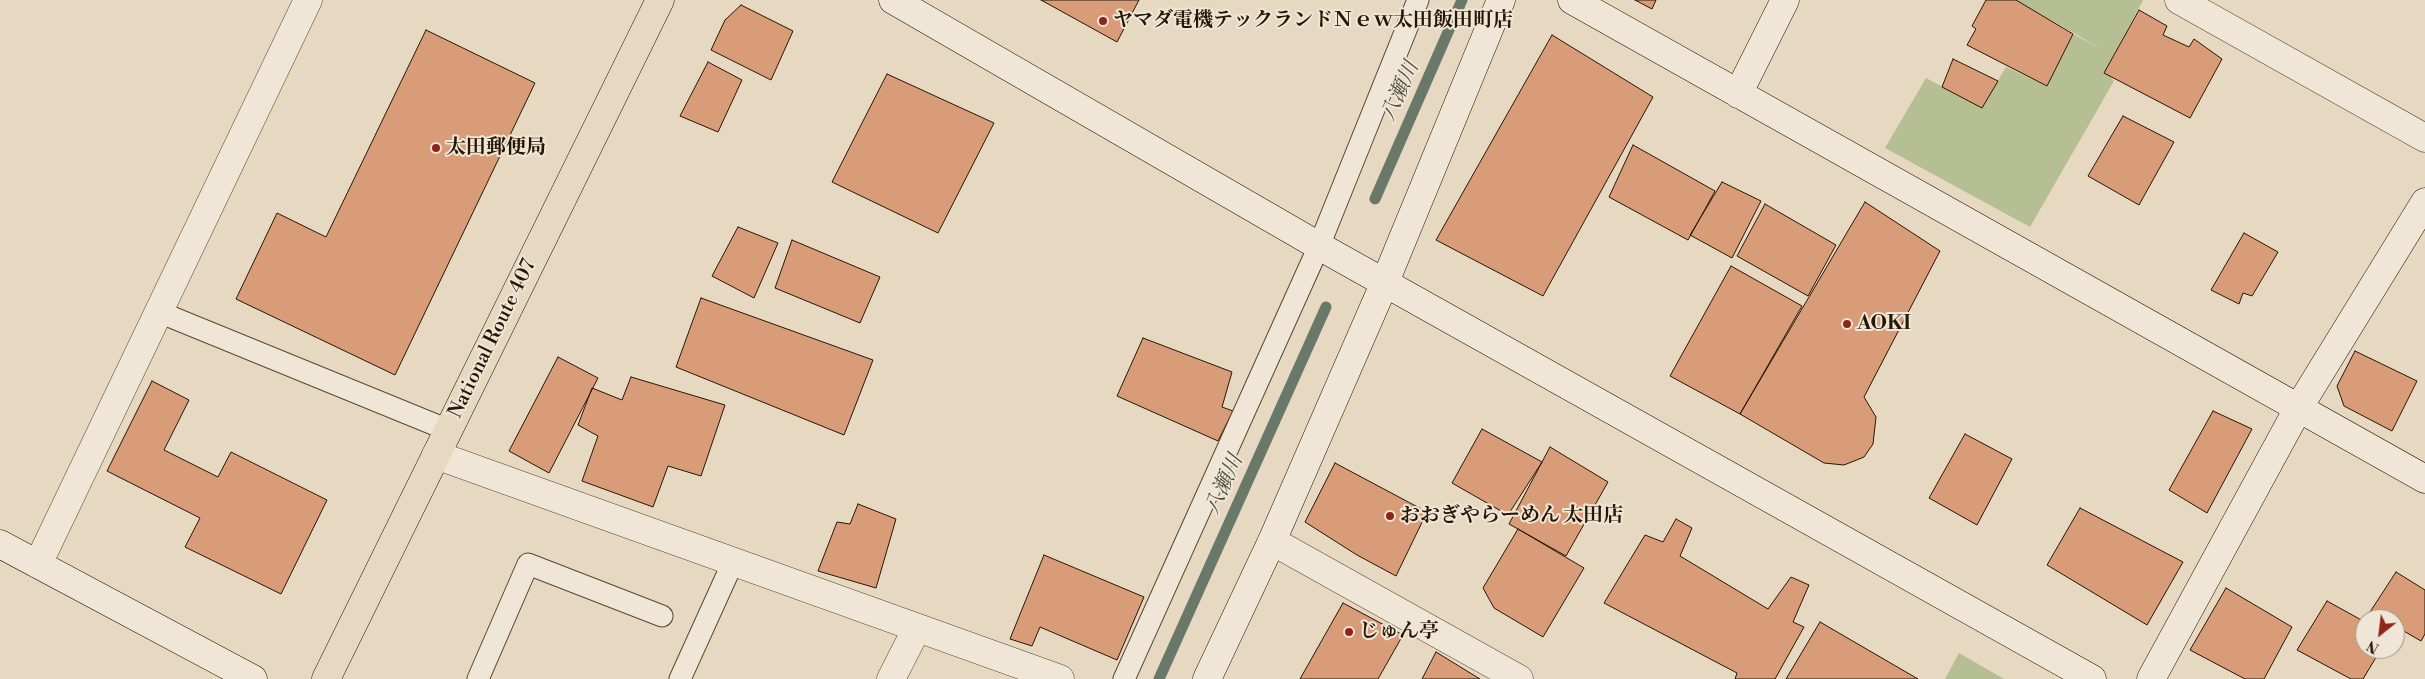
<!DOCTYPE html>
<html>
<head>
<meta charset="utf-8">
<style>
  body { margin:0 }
  #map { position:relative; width:2425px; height:679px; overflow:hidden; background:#e7d9c1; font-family:"Libre Bodoni",serif }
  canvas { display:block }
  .north { position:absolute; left:2355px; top:609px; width:50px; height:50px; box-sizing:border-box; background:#efe6d7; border:1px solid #9f9382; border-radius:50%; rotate:209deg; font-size:14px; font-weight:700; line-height:20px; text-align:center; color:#271602 }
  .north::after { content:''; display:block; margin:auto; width:18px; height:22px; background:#8f2418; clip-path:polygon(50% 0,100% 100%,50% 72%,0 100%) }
</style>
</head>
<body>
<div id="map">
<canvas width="2425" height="679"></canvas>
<div class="north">N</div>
</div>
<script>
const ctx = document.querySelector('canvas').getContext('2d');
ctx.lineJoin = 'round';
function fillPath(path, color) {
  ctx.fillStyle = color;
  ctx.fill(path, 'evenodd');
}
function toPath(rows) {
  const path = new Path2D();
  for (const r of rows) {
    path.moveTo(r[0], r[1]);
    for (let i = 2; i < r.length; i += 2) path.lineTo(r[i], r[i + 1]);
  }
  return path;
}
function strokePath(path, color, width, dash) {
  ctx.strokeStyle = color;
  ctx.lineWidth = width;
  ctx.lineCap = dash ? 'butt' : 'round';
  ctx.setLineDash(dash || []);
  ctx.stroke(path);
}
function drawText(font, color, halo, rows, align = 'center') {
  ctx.font = font + ' "Libre Bodoni","Noto Serif JP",serif';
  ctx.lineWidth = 4;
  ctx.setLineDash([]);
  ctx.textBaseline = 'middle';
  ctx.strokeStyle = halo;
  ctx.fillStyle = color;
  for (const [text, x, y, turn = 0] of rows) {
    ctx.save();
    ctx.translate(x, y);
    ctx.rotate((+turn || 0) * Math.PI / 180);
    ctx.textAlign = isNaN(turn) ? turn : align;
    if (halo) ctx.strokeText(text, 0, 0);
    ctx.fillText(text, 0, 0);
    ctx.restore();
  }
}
const green = toPath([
  [2016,0,2143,0,2106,69,2114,81,2030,227,1885,148,1926,78,1982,108,2006,67,2047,86,2073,34,2100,48],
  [1959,653,2004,679,1945,679]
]);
const stream = toPath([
  [1375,199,1462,0],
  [1159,679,1326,307]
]);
const building = toPath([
  [1041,0,1139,0,1117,42,1041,0],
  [1635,0,1656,0,1652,9,1635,0],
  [1986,0,2016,0,2073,34,2047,86,1967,45,1976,29,1972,26,1986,0],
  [741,5,793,31,771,80,711,50,725,20,741,5],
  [2139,10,2167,26,2163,35,2189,47,2194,39,2222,59,2190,118,2104,73,2139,10],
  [426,30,535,83,395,375,236,299,277,213,326,237,426,30],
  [1552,35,1653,97,1543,296,1436,240,1552,35],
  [1953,59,1998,81,1982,108,1942,87,1953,59],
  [708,62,742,80,718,132,680,116,708,62],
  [887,74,994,123,938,233,832,182,887,74],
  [2123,116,2174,142,2139,205,2088,176,2123,116],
  [1633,145,1715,191,1688,240,1609,197,1633,145],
  [1722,182,1761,201,1732,258,1690,235,1722,182],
  [1865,202,1940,251,1864,397,1876,417,1873,444,1864,457,1844,465,1824,463,1740,414,1865,202],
  [1765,204,1836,245,1808,296,1737,256,1765,204],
  [738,227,778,243,754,298,712,276,738,227],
  [2244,233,2278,252,2252,296,2243,293,2239,304,2211,290,2244,233],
  [792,240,880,277,860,323,775,288,792,240],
  [1731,266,1802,306,1740,414,1670,376,1731,266],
  [701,298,873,360,844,435,676,367,701,298],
  [1143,338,1232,372,1222,407,1233,411,1218,441,1117,396,1143,338],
  [2355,351,2417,381,2392,431,2344,406,2337,386,2355,351],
  [558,357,598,378,549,473,509,451,558,357],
  [631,377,725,405,701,476,668,466,653,507,582,481,598,436,578,425,592,388,622,400,631,377],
  [152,381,189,400,164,450,218,477,231,452,327,500,281,594,185,547,200,518,107,471,152,381],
  [2213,411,2252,429,2207,513,2169,490,2213,411],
  [1482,429,1542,462,1508,515,1452,483,1482,429],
  [1965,434,2012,459,1977,525,1929,498,1965,434],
  [1550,447,1608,482,1566,556,1509,524,1550,447],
  [1335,463,1427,512,1396,576,1357,555,1305,522,1335,463],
  [858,504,896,519,876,588,818,571,837,522,850,524,858,504],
  [2080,508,2183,562,2147,625,2047,565,2080,508],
  [1676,519,1692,528,1680,556,1768,609,1791,577,1809,585,1793,622,1804,627,1775,679,1735,679,1737,673,1604,603,1645,535,1663,542,1676,519],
  [1518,529,1584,568,1543,637,1494,608,1483,588,1518,529],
  [1044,555,1144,597,1117,660,1040,627,1032,646,1010,639,1044,555],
  [2396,572,2425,590,2425,634,2421,641,2395,626,2395,619,2383,619,2370,612,2396,572],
  [2226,588,2292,627,2264,679,2245,679,2190,650,2226,588],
  [2327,601,2365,622,2365,649,2381,649,2363,679,2351,679,2297,650,2327,601],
  [1343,603,1403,635,1378,679,1300,679,1343,603],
  [1820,622,1918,679,1786,679,1820,622],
  [1436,652,1480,679,1422,679,1436,652]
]);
const lane = toPath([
  [159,312,448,430],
  [478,679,528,564,662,616],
  [680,679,733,562],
  [1124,679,1319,246,1418,0]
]);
const street = toPath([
  [2179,0,2425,138],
  [436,455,1060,679],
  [1272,541,1519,679],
  [38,564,308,0],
  [891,679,917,628]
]);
const secondary = toPath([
  [893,0,1319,246,2092,679],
  [1572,0,2425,479],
  [1738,94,1785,0],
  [0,544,253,679],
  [1207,679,1272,541,1385,282,1501,0],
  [2151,679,2299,407,2425,202]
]);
const highway = toPath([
  [326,679,660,0]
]);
const markers = [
  [1103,21,5,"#8f2418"],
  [436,148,5,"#8f2418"],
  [1847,324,5,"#8f2418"],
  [1390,516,5,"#8f2418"],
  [1349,632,5,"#8f2418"]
];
const poiNames = [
  ["ヤマダ電機テックランドＮｅｗ太田飯田町店",1113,21],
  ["太田郵便局",446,148],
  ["AOKI",1857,324],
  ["おおぎやらーめん 太田店",1400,516],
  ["じゅん亭",1359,632]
];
const streetNames = [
  ["National Route 407",493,339,-64]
];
const waterNames = [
  ["八瀬川",1401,92,-66],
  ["八瀬川",1225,485,-66]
];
fillPath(green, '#b6bf93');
strokePath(stream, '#6a786a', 11);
fillPath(building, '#d89c79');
strokePath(building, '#271602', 1);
strokePath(lane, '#574732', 23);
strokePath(street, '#574732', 29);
strokePath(secondary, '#271602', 29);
strokePath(highway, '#271602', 29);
strokePath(lane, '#efe6d7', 21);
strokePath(street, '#efe6d7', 28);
strokePath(secondary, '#efe6d7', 28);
strokePath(highway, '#e7d9c1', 28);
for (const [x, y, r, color] of markers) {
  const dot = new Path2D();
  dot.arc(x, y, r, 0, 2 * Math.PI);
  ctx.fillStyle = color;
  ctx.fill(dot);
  strokePath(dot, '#efe6d7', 2);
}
drawText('bold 20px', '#271602', '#efe6d7', poiNames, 'left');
drawText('20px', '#271602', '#efe6d7', streetNames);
drawText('italic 21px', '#4e4f3f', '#efe6d7', waterNames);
</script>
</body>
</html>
